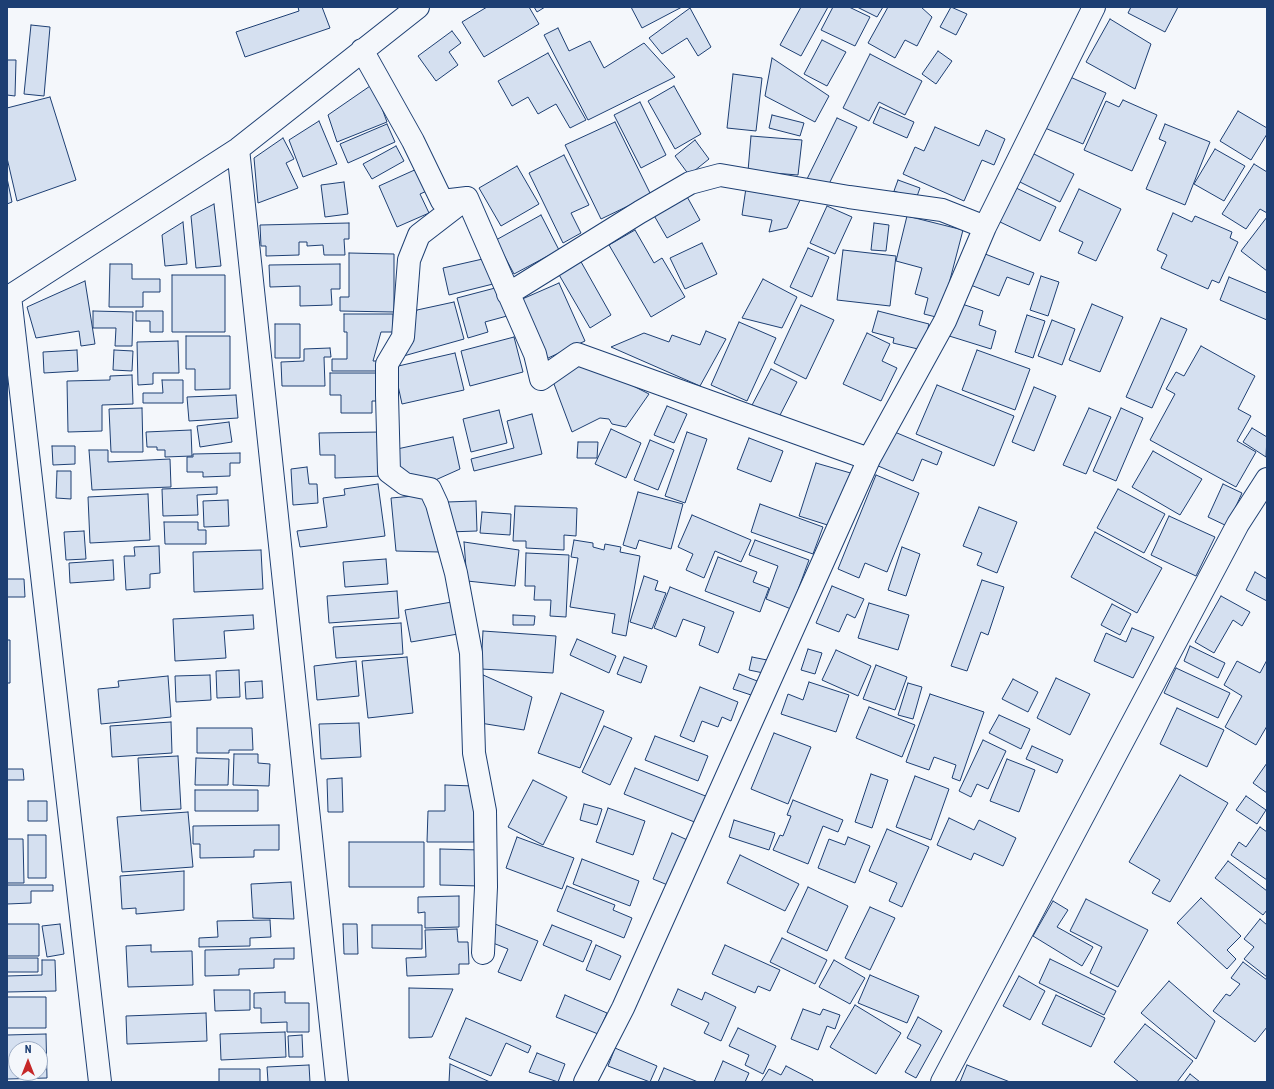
<!DOCTYPE html>
<html>
<head>
<meta charset="utf-8">
<style>
  body { margin:0 }
  #map { position:relative; width:1274px; height:1089px; overflow:hidden; background:#f4f7fb; font-family:"Roboto Condensed",sans-serif }
  canvas { display:block }
  .frame { position:absolute; inset:0; border:8px solid #1d3f73; pointer-events:none }
  .north { position:absolute; left:8px; top:1041px; width:40px; height:40px; box-sizing:border-box; background:#f4f7fb; border:1px solid #9eadc5; border-radius:50%; rotate:0deg; font-size:11px; font-weight:700; line-height:16px; text-align:center; color:#1d3f73 }
  .north::after { content:''; display:block; margin:auto; width:14px; height:18px; background:#c62828; clip-path:polygon(50% 0,100% 100%,50% 72%,0 100%) }
</style>
</head>
<body>
<div id="map">
<canvas width="1274" height="1089"></canvas>
<div class="frame"></div>
<div class="north">N</div>
</div>
<script>
const ctx = document.querySelector('canvas').getContext('2d');
ctx.lineJoin = 'round';
function fillPath(path, color) {
  ctx.fillStyle = color;
  ctx.fill(path, 'evenodd');
}
function toPath(rows) {
  const path = new Path2D();
  for (const r of rows) {
    path.moveTo(r[0], r[1]);
    for (let i = 2; i < r.length; i += 2) path.lineTo(r[i], r[i + 1]);
  }
  return path;
}
function strokePath(path, color, width, dash) {
  ctx.strokeStyle = color;
  ctx.lineWidth = width;
  ctx.lineCap = dash ? 'butt' : 'round';
  ctx.setLineDash(dash || []);
  ctx.stroke(path);
}
const building = toPath([
  [298,7,322,7,330,28,245,57,236,32,299,11,298,7],
  [487,7,529,7,539,24,484,57,462,22,487,7],
  [534,7,545,7,537,12,534,7],
  [631,7,682,7,642,28,631,7],
  [801,7,828,7,801,56,780,45,801,7],
  [833,7,849,7,870,17,855,46,821,30,833,7],
  [857,7,883,7,877,17,857,7],
  [888,7,921,7,932,17,917,46,905,40,895,58,868,43,888,7],
  [951,7,967,14,956,35,940,27,951,7],
  [1131,7,1178,7,1165,32,1128,13,1131,7],
  [690,8,711,47,698,56,687,38,662,54,649,38,690,8],
  [1110,19,1151,44,1135,89,1086,62,1110,19],
  [31,25,50,27,44,96,24,94,31,25],
  [558,28,569,51,590,41,604,68,644,43,675,77,588,120,544,35,558,28],
  [452,31,461,43,449,52,458,65,436,81,418,56,452,31],
  [822,40,846,52,827,86,804,74,822,40],
  [938,51,952,61,936,84,922,74,938,51],
  [548,53,586,120,570,128,556,104,538,114,528,97,512,106,498,81,548,53],
  [870,54,922,81,905,115,879,102,869,121,843,108,870,54],
  [772,58,829,96,815,122,765,96,772,58],
  [7,60,16,60,15,96,7,95,7,60],
  [733,74,762,78,756,131,727,128,733,74],
  [1068,76,1106,93,1083,144,1045,128,1068,76],
  [373,84,387,122,337,142,328,115,373,84],
  [674,86,701,134,675,149,648,101,674,86],
  [50,97,76,180,17,201,7,158,7,108,50,97],
  [1123,100,1157,115,1132,171,1084,150,1106,101,1119,107,1123,100],
  [640,102,666,155,641,168,614,115,640,102],
  [880,107,914,122,907,138,873,123,880,107],
  [1238,111,1267,128,1267,134,1251,160,1220,141,1238,111],
  [772,115,804,123,800,136,769,128,772,115],
  [837,118,857,127,827,188,807,179,837,118],
  [319,121,337,164,303,177,289,140,319,121],
  [615,122,651,195,601,219,565,145,615,122],
  [387,124,395,142,348,163,340,144,387,124],
  [1165,124,1210,142,1185,205,1146,189,1166,142,1159,139,1165,124],
  [935,127,979,146,986,130,1005,139,994,165,982,160,964,201,903,174,915,147,924,151,935,127],
  [751,136,802,140,798,175,748,171,751,136],
  [283,138,294,159,286,163,298,188,258,203,254,158,283,138],
  [695,140,709,159,689,175,675,156,695,140],
  [396,146,404,161,372,179,363,164,396,146],
  [1215,149,1245,166,1224,201,1194,184,1215,149],
  [1032,153,1074,174,1060,202,1018,181,1032,153],
  [564,155,589,205,571,213,581,233,563,243,529,173,564,155],
  [1254,164,1267,172,1267,213,1260,209,1246,229,1222,214,1254,164],
  [517,166,539,204,501,226,479,188,517,166],
  [419,168,429,190,420,194,429,213,397,227,379,186,419,168],
  [7,178,12,202,7,204,7,178],
  [898,180,920,188,916,199,894,191,898,180],
  [344,182,348,214,325,217,321,185,344,182],
  [1014,187,1056,207,1040,241,998,221,1014,187],
  [746,188,801,198,787,228,769,232,772,220,742,215,746,188],
  [1079,189,1121,209,1096,261,1078,253,1083,242,1059,231,1079,189],
  [685,193,700,220,667,238,652,212,685,193],
  [214,204,221,266,196,268,191,216,214,204],
  [827,206,852,217,835,254,810,243,827,206],
  [1173,213,1192,222,1195,216,1232,232,1230,238,1238,242,1219,283,1212,280,1208,289,1161,268,1167,255,1157,250,1173,213],
  [541,215,559,250,514,274,496,240,541,215],
  [907,216,963,230,940,318,924,314,928,298,915,294,922,268,896,261,907,216],
  [1267,217,1267,271,1241,251,1267,217],
  [183,222,187,264,165,266,162,235,183,222],
  [349,223,349,239,344,239,345,255,324,255,323,245,307,246,307,242,299,242,299,255,266,256,266,246,261,246,260,225,349,223],
  [874,223,889,225,886,251,871,250,874,223],
  [635,230,654,263,662,258,685,297,651,317,609,245,635,230],
  [702,243,717,274,685,289,670,258,702,243],
  [808,248,829,257,812,297,790,287,808,248],
  [843,250,896,256,890,306,837,300,843,250],
  [980,252,1034,273,1029,285,1007,277,999,296,968,284,980,252],
  [349,253,394,254,394,312,340,311,340,297,349,297,349,253],
  [487,258,493,284,449,295,443,268,487,258],
  [580,260,611,315,590,328,558,273,580,260],
  [110,264,132,264,132,279,160,279,160,292,143,292,143,307,109,307,110,264],
  [340,264,340,289,331,289,332,305,300,306,300,286,270,287,269,265,340,264],
  [172,275,225,275,225,332,172,332,172,275],
  [1041,276,1059,282,1048,316,1030,310,1041,276],
  [1229,277,1267,293,1267,320,1220,300,1229,277],
  [763,279,797,297,782,328,742,318,763,279],
  [85,281,95,344,81,346,79,331,36,338,27,307,85,281],
  [559,283,585,341,546,359,520,300,559,283],
  [499,287,507,316,485,322,488,332,468,338,457,298,499,287],
  [454,302,464,339,400,357,417,310,454,302],
  [956,302,983,311,979,325,996,331,991,349,946,335,956,302],
  [1092,304,1123,317,1100,372,1069,360,1092,304],
  [801,305,834,320,806,379,774,363,801,305],
  [93,311,133,312,132,346,115,346,116,328,93,328,93,311],
  [136,311,163,311,163,332,150,332,150,321,136,321,136,311],
  [878,311,929,324,922,350,893,343,894,338,872,332,878,311],
  [344,314,393,314,393,332,381,332,373,361,382,361,382,371,332,371,332,359,347,359,347,332,344,332,344,314],
  [1027,315,1045,321,1033,358,1015,352,1027,315],
  [1161,318,1187,329,1152,408,1126,397,1161,318],
  [1052,320,1075,329,1062,365,1038,356,1052,320],
  [739,322,776,338,747,401,711,385,739,322],
  [275,324,300,324,300,358,275,358,275,324],
  [706,331,726,339,700,386,611,347,644,333,669,342,672,335,700,345,706,331],
  [867,333,890,344,882,361,897,368,881,401,843,384,867,333],
  [186,336,230,336,230,389,195,390,195,369,186,369,186,336],
  [514,337,523,372,470,386,461,351,514,337],
  [178,341,179,373,153,373,153,384,138,385,137,342,178,341],
  [1201,346,1255,376,1238,409,1251,416,1237,441,1256,452,1236,487,1150,440,1175,394,1166,389,1176,372,1184,376,1201,346],
  [330,348,331,357,324,357,325,386,282,386,281,362,304,361,304,349,330,348],
  [77,350,78,371,44,373,43,352,77,350],
  [114,350,133,351,132,371,113,370,114,350],
  [977,350,1030,369,1015,410,962,390,977,350],
  [455,353,464,390,402,404,394,367,455,353],
  [582,360,649,394,626,427,612,424,609,419,600,418,572,432,551,376,582,360],
  [771,369,797,382,778,419,751,407,771,369],
  [330,373,379,373,379,401,372,401,372,413,341,413,341,395,330,395,330,373],
  [132,375,133,404,102,405,102,431,68,432,67,381,110,380,110,376,132,375],
  [162,380,183,380,183,403,143,403,143,393,163,393,162,380],
  [937,385,1014,416,994,466,916,434,937,385],
  [1034,387,1056,396,1034,451,1012,442,1034,387],
  [236,395,238,418,189,421,187,397,236,395],
  [667,406,687,414,674,443,654,435,667,406],
  [142,408,143,452,111,452,109,409,142,408],
  [1089,408,1111,417,1086,474,1063,465,1089,408],
  [1121,408,1143,418,1116,481,1093,471,1121,408],
  [499,410,507,443,471,452,463,419,499,410],
  [532,414,542,454,474,471,471,459,514,448,507,421,532,414],
  [229,422,232,442,200,447,197,426,229,422],
  [1252,428,1267,437,1266,457,1243,442,1252,428],
  [611,429,641,443,626,478,595,464,611,429],
  [191,430,192,456,165,457,165,450,157,450,157,447,147,447,146,432,191,430],
  [890,430,942,452,937,465,922,459,913,481,876,465,890,430],
  [381,432,382,476,335,478,335,455,320,455,319,433,381,432],
  [687,432,707,439,685,503,665,496,687,432],
  [453,437,460,469,422,486,399,467,397,449,453,437],
  [749,438,783,451,771,482,737,469,749,438],
  [650,440,674,450,658,490,634,480,650,440],
  [578,442,598,442,597,458,577,458,578,442],
  [52,446,75,446,75,464,53,465,52,446],
  [89,450,108,450,108,462,170,459,171,487,92,490,89,450],
  [1153,451,1202,479,1180,515,1132,487,1153,451],
  [240,453,240,463,230,463,230,476,203,477,203,472,187,472,187,457,193,457,193,454,240,453],
  [816,463,854,474,837,528,799,516,816,463],
  [307,467,309,484,317,484,318,503,293,505,291,469,307,467],
  [57,471,71,471,71,499,56,498,57,471],
  [876,475,919,493,887,572,865,563,859,578,838,569,876,475],
  [378,484,385,536,300,547,297,531,327,527,323,498,345,495,344,489,378,484],
  [1223,484,1242,493,1227,526,1208,517,1223,484],
  [217,487,217,494,197,495,198,515,163,516,162,489,217,487],
  [1118,489,1165,514,1144,553,1097,528,1118,489],
  [638,492,683,504,671,549,639,540,636,549,623,545,638,492],
  [148,494,150,540,90,543,88,497,148,494],
  [425,495,440,552,396,551,391,498,425,495],
  [228,500,229,526,204,527,203,501,228,500],
  [476,501,477,531,448,532,447,502,476,501],
  [760,504,823,527,813,554,751,532,760,504],
  [515,506,577,508,576,536,564,535,564,550,526,548,526,541,513,541,515,506],
  [979,507,1017,522,997,573,977,565,982,553,963,546,979,507],
  [482,512,511,514,510,535,480,533,482,512],
  [692,515,751,540,741,562,715,551,704,578,686,570,693,554,678,547,692,515],
  [1169,516,1215,537,1196,576,1151,555,1169,516],
  [164,522,198,522,198,530,206,530,206,544,165,544,164,522],
  [84,531,86,559,66,560,64,532,84,531],
  [1095,532,1162,568,1137,613,1071,577,1095,532],
  [574,540,593,543,593,547,604,550,605,544,621,547,620,552,640,556,626,636,612,633,615,614,570,607,578,558,571,557,574,540],
  [755,540,809,560,791,609,766,599,778,566,749,555,755,540],
  [464,542,519,550,515,586,467,581,464,542],
  [159,546,160,573,150,574,150,588,126,590,124,556,135,556,134,547,159,546],
  [902,547,920,554,906,596,888,590,902,547],
  [261,550,263,589,194,592,193,552,261,550],
  [526,553,569,555,566,617,550,616,551,600,534,600,535,586,525,586,526,553],
  [718,557,757,572,753,582,769,588,760,612,705,591,718,557],
  [386,559,388,584,345,587,343,562,386,559],
  [113,560,114,580,70,583,69,563,113,560],
  [1255,572,1267,579,1267,601,1246,590,1255,572],
  [644,576,658,581,655,590,666,593,652,629,630,622,644,576],
  [7,579,24,579,25,597,7,597,7,579],
  [982,580,1004,587,988,635,981,632,967,671,951,666,982,580],
  [832,586,864,599,855,618,847,614,839,632,816,623,832,586],
  [670,587,734,612,718,653,699,645,705,627,683,619,676,637,654,628,670,587],
  [397,591,399,618,329,623,327,596,397,591],
  [1221,596,1250,612,1242,626,1233,620,1214,653,1195,642,1221,596],
  [452,602,458,634,411,642,405,610,452,602],
  [869,603,909,615,898,650,858,638,869,603],
  [1112,604,1131,614,1120,635,1101,625,1112,604],
  [253,615,254,629,224,631,226,658,175,661,173,619,253,615],
  [513,615,535,616,534,625,513,625,513,615],
  [401,623,403,654,336,658,333,627,401,623],
  [1132,628,1154,637,1133,678,1094,661,1106,633,1126,642,1132,628],
  [483,631,556,636,553,673,481,669,483,631],
  [577,639,616,656,609,673,570,655,577,639],
  [7,640,10,640,10,683,7,683,7,640],
  [1190,646,1225,663,1218,678,1184,661,1190,646],
  [808,649,822,653,815,674,801,670,808,649],
  [836,650,871,666,858,696,822,680,836,650],
  [407,657,413,713,368,718,362,661,407,657],
  [624,657,647,666,641,683,617,674,624,657],
  [752,657,772,661,768,674,749,670,752,657],
  [1267,660,1267,726,1256,745,1225,727,1242,696,1224,685,1237,661,1260,673,1267,660],
  [356,661,359,696,317,700,314,666,356,661],
  [876,665,907,677,895,710,863,699,876,665],
  [1176,668,1230,693,1218,718,1164,693,1176,668],
  [239,670,240,697,217,698,216,671,239,670],
  [481,674,532,697,524,730,480,723,481,674],
  [739,674,765,684,760,698,733,689,739,674],
  [210,675,211,700,176,702,175,676,210,675],
  [168,676,171,717,101,724,98,689,119,687,118,681,168,676],
  [1056,678,1090,694,1070,735,1037,718,1056,678],
  [1013,679,1038,692,1028,712,1002,699,1013,679],
  [262,681,263,698,246,699,245,682,262,681],
  [809,682,849,695,836,732,781,714,788,694,803,700,809,682],
  [908,683,922,687,913,719,898,715,908,683],
  [700,687,738,702,731,721,722,717,718,727,702,721,694,742,680,736,700,687],
  [561,693,604,711,580,768,538,753,561,693],
  [930,694,984,712,960,781,952,778,956,765,934,757,929,770,906,762,930,694],
  [869,707,915,725,902,757,856,738,869,707],
  [1177,708,1224,730,1207,767,1160,744,1177,708],
  [999,715,1030,729,1021,749,989,733,999,715],
  [171,722,172,753,112,757,110,726,171,722],
  [359,723,361,757,321,759,319,724,359,723],
  [604,726,632,738,610,785,582,772,604,726],
  [197,728,252,728,253,750,229,750,229,753,197,753,197,728],
  [774,733,811,747,788,804,751,789,774,733],
  [655,736,708,756,698,781,645,760,655,736],
  [983,740,1006,751,988,789,977,784,971,797,959,791,983,740],
  [1032,746,1063,760,1057,773,1026,759,1032,746],
  [234,754,258,754,258,763,270,764,269,786,233,785,234,754],
  [178,756,181,809,141,811,138,758,178,756],
  [196,758,229,759,228,785,195,785,196,758],
  [1007,759,1035,770,1019,812,990,801,1007,759],
  [1267,763,1267,793,1253,783,1267,763],
  [635,768,708,797,697,823,624,794,635,768],
  [7,769,23,769,24,780,7,780,7,769],
  [871,774,888,780,872,828,855,822,871,774],
  [1180,775,1228,803,1170,902,1152,893,1160,880,1129,862,1180,775],
  [915,776,949,789,931,840,896,827,915,776],
  [342,778,343,812,328,812,327,779,342,778],
  [533,780,567,797,543,845,508,827,533,780],
  [445,785,474,786,474,842,427,842,428,811,445,811,445,785],
  [195,790,258,790,258,811,195,811,195,790],
  [1246,796,1266,810,1257,824,1236,810,1246,796],
  [793,800,843,820,838,832,823,826,808,864,773,850,780,835,783,836,791,816,787,815,793,800],
  [28,801,47,801,47,821,28,821,28,801],
  [584,804,602,809,597,825,580,820,584,804],
  [608,808,645,821,633,855,596,842,608,808],
  [188,812,193,867,122,872,117,817,188,812],
  [949,818,974,830,979,820,1016,838,1003,866,974,853,971,860,937,845,949,818],
  [734,820,775,833,769,850,729,837,734,820],
  [279,825,279,850,254,850,254,857,200,858,200,844,193,844,193,826,279,825],
  [1260,827,1267,832,1267,880,1231,855,1239,842,1246,847,1260,827],
  [887,829,929,847,902,907,889,901,897,883,869,871,887,829],
  [672,833,694,843,675,888,653,879,672,833],
  [28,835,46,835,46,878,28,878,28,835],
  [517,837,574,858,562,889,506,868,517,837],
  [848,837,870,846,855,883,818,868,829,839,845,845,848,837],
  [7,839,23,839,24,883,7,883,7,839],
  [349,842,424,842,424,887,349,887,349,842],
  [440,849,481,850,480,886,440,885,440,849],
  [740,855,799,884,785,911,727,883,740,855],
  [582,859,639,881,630,906,573,884,582,859],
  [1228,861,1267,891,1267,910,1263,915,1215,878,1228,861],
  [184,871,184,910,136,914,136,908,122,909,120,876,184,871],
  [291,882,294,919,253,918,251,884,291,882],
  [7,885,53,885,53,891,31,891,31,903,7,904,7,885],
  [567,886,615,905,613,910,632,918,624,938,557,911,567,886],
  [808,887,848,906,827,951,787,932,808,887],
  [459,896,459,927,425,928,425,912,418,913,418,897,459,896],
  [1201,898,1241,936,1227,950,1236,959,1227,969,1177,923,1201,898],
  [1086,899,1148,930,1118,987,1090,973,1102,947,1070,931,1086,899],
  [1053,901,1068,910,1057,927,1093,947,1082,966,1033,936,1053,901],
  [870,907,895,918,870,970,845,958,870,907],
  [1260,919,1267,925,1267,977,1244,959,1254,947,1244,939,1260,919],
  [270,920,271,937,250,938,250,946,199,947,199,938,218,937,217,921,270,920],
  [7,924,39,924,39,956,7,956,7,924],
  [60,924,64,954,47,957,42,926,60,924],
  [343,924,357,924,358,954,344,954,343,924],
  [495,924,538,941,521,981,498,972,508,949,488,941,495,924],
  [372,925,422,925,422,949,372,948,372,925],
  [552,925,592,941,583,962,543,945,552,925],
  [457,929,458,942,468,942,469,964,459,964,459,974,407,976,406,958,426,957,425,930,457,929],
  [782,938,827,960,815,984,770,962,782,938],
  [151,945,151,952,192,951,193,985,128,987,126,946,151,945],
  [596,945,621,956,610,980,586,970,596,945],
  [725,945,780,970,770,991,758,986,755,993,712,974,725,945],
  [294,948,294,959,274,959,274,968,239,969,239,975,205,976,205,950,294,948],
  [7,958,38,958,38,972,7,972,7,958],
  [1050,959,1116,991,1104,1015,1039,983,1050,959],
  [42,960,55,960,56,991,7,992,7,976,42,975,42,960],
  [834,960,865,978,850,1004,819,987,834,960],
  [1243,962,1267,980,1267,1027,1255,1042,1213,1011,1226,994,1230,996,1240,984,1231,978,1243,962],
  [870,975,919,996,907,1023,858,1003,870,975],
  [1019,976,1045,991,1030,1020,1003,1006,1019,976],
  [1169,981,1215,1021,1196,1059,1141,1013,1169,981],
  [409,988,453,989,432,1037,409,1038,409,988],
  [678,989,702,1000,705,992,736,1007,721,1041,704,1033,709,1023,671,1005,678,989],
  [214,990,250,990,250,1010,215,1011,214,990],
  [285,992,285,1003,309,1003,309,1032,287,1032,287,1022,261,1023,261,1008,254,1008,254,993,285,992],
  [565,995,607,1013,598,1034,556,1017,565,995],
  [1056,995,1105,1018,1091,1047,1042,1024,1056,995],
  [7,997,46,997,46,1028,7,1028,7,997],
  [855,1005,901,1033,876,1074,830,1047,855,1005],
  [803,1009,820,1015,823,1009,840,1015,835,1029,827,1026,818,1050,791,1039,803,1009],
  [206,1013,207,1041,127,1044,126,1016,206,1013],
  [918,1017,942,1031,916,1078,905,1072,921,1045,907,1038,918,1017],
  [466,1018,531,1046,528,1053,506,1043,491,1076,449,1058,466,1018],
  [1145,1024,1193,1061,1177,1082,1139,1082,1114,1062,1145,1024],
  [738,1028,776,1046,763,1074,745,1065,749,1055,729,1046,738,1028],
  [285,1032,286,1057,221,1060,220,1034,285,1032],
  [46,1034,47,1078,7,1079,7,1035,46,1034],
  [16,1049,40,1049,40,1073,16,1073,16,1049],
  [302,1035,303,1057,289,1057,288,1036,302,1035],
  [615,1048,657,1066,650,1082,608,1066,615,1048],
  [537,1053,565,1064,558,1082,529,1072,537,1053],
  [723,1061,749,1073,745,1082,714,1082,723,1061],
  [450,1064,490,1082,449,1082,450,1064],
  [309,1065,310,1082,268,1082,267,1067,309,1065],
  [967,1065,1010,1082,960,1082,967,1065],
  [786,1066,813,1080,812,1082,761,1082,769,1069,781,1075,786,1066],
  [664,1068,698,1082,658,1082,664,1068],
  [219,1069,260,1069,260,1082,219,1082,219,1069],
  [1190,1074,1200,1082,1184,1082,1190,1074]
]);
const minor = toPath([
  [362,50,413,141,442,201,467,198,535,354,541,379,577,354,869,459],
  [238,149,337,1082],
  [467,198,419,235,409,260,403,337,387,364,387,395,389,472,405,484,430,489,437,504,456,573,471,653,474,753,485,811,486,887,483,953],
  [508,294,640,212,690,183,720,175,849,197,942,210,985,227],
  [10,296,100,1082],
  [7,298,238,149,418,7],
  [585,1082,623,1008,869,459,945,321,985,227,1094,7],
  [942,1082,1238,524,1267,479]
]);
fillPath(building, '#d5e0f0');
strokePath(building, '#1d3f73', 1);
strokePath(minor, '#1d3f73', 24);
strokePath(minor, '#f4f7fb', 22);
</script>
</body>
</html>
